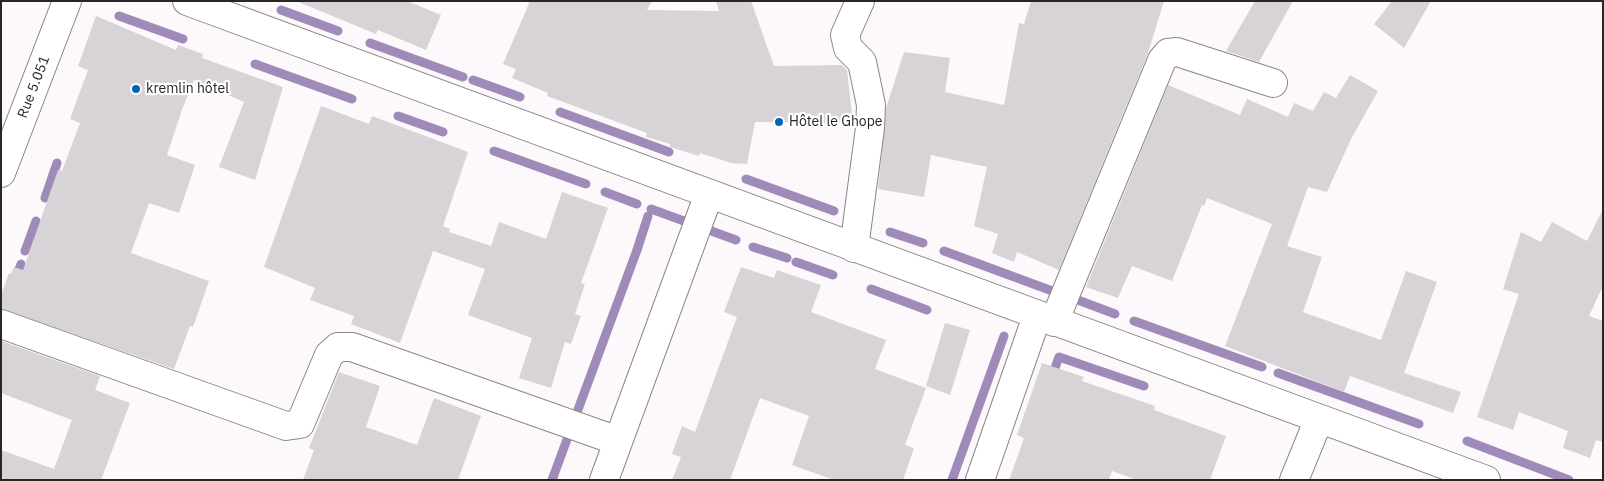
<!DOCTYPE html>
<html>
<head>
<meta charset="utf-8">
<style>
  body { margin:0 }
  #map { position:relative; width:1604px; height:481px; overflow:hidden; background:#fdf8fb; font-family:"IBM Plex Sans",sans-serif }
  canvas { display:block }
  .frame { position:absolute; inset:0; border:2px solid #282627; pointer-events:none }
</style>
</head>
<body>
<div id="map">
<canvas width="1604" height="481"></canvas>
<div class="frame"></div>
</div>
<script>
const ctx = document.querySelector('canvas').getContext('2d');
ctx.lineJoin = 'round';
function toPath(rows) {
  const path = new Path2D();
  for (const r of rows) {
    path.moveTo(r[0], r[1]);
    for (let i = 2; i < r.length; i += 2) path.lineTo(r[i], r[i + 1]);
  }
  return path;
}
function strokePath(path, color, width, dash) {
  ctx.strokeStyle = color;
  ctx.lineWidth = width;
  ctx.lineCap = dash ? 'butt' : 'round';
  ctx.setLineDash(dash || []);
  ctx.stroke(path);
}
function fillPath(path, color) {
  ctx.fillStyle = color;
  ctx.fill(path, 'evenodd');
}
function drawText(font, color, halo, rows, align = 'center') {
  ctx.font = font + ' "IBM Plex Sans",sans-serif';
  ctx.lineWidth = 4.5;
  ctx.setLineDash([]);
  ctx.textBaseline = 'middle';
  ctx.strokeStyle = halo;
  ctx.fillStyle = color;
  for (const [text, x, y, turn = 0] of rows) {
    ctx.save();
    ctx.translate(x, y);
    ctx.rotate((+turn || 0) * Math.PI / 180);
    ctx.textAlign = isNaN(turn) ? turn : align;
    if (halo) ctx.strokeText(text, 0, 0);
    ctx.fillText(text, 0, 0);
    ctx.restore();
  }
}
const stream = toPath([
  [281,10,338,31],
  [119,16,183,39],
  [370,43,463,77],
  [255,64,352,99],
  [473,80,520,97],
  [560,112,669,152],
  [398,116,443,132],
  [494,151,586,184],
  [746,179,834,211],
  [605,192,637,204],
  [45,198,57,163],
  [651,209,736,240],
  [890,232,923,243],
  [753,247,787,258],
  [25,251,36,221],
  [944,251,1055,292],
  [796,262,833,275],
  [15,280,21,264],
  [871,289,927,310],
  [1070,297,1115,314],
  [1134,321,1262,367],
  [1278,373,1419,424],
  [1051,379,1059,357,1144,386],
  [1467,441,1569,480],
  [552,480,637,250,648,216],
  [952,480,1004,336]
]);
const building = toPath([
  [296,1,407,1,441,15,426,50,378,30,376,34],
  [530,1,652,1,647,10,719,11,716,1,751,1,774,66,842,65,847,70,853,123,755,122,747,164,731,163,700,153,699,156,670,147,670,144,646,137,647,133,547,96,548,93,512,78,516,69,503,64],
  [1031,1,1164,1,1148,53,1059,270,1017,252,1014,262,992,253,998,234,974,226,987,167,931,155,924,197,878,189,886,108,904,52,950,58,945,92,1004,105,1019,23,1024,24],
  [1255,1,1293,1,1259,62,1226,51],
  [1392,1,1431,1,1404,48,1374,24],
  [96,16,176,50,178,45,203,54,202,58,283,87,255,180,219,167,244,102,194,80,183,107,167,155,195,165,179,213,149,203,131,253,209,281,193,327,190,326,174,369,1,309,1,295,9,273,11,274,14,267,23,270,58,170,62,171,80,123,70,119,88,70,78,66],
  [1350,75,1378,91,1351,139,1327,192,1308,187,1287,246,1322,257,1303,312,1381,340,1406,271,1437,282,1404,373,1461,392,1453,413,1350,376,1344,392,1225,346,1272,224,1207,198,1204,206,1202,205,1172,281,1132,266,1118,298,1086,287,1168,85,1240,115,1247,99,1288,117,1294,103,1313,111,1324,92,1336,98],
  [321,106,369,124,372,116,468,152,443,226,450,229,449,232,491,246,499,222,546,239,562,192,608,208,581,283,585,284,575,314,581,316,571,344,565,342,551,388,519,378,532,338,468,315,485,269,433,251,400,343,351,324,354,316,310,300,315,288,264,267],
  [1603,209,1603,286,1589,316,1603,321,1603,442,1596,440,1590,458,1563,448,1568,431,1519,412,1513,430,1477,417,1519,294,1503,289,1521,232,1541,242,1552,222,1587,241],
  [741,267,774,278,777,270,821,285,811,312,886,340,875,369,926,388,905,445,914,448,903,480,834,480,792,465,809,416,760,398,730,480,672,480,681,457,672,454,682,426,695,432,737,317,724,312],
  [945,323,970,330,950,395,926,386],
  [1,341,100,376,95,390,130,403,101,480,1,480,1,450,54,469,72,420,1,393],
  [1042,363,1084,377,1082,381,1155,406,1154,410,1226,436,1210,480,1137,480,1112,471,1109,480,1009,480,1024,438,1017,435],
  [339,372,380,386,366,427,417,445,434,398,481,416,458,480,303,480,314,450,309,448]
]);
const minor = toPath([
  [187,1,1486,480],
  [1,173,67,1],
  [854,248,870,128,871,105,862,62,848,48,845,35,860,1],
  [1054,322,1162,60,1168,53,1177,52,1273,83],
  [1,324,286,426,300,424,329,355,338,347,352,347,618,441],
  [604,480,709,194],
  [980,480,1037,316],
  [1294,480,1319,419]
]);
const markers = [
  [136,89,5,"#0067b3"],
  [779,122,5,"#0067b3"]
];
const streetNames = [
  ["Rue 5.051",34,87,-69]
];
const poiNames = [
  ["kremlin hôtel",146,89],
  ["Hôtel le Ghope",789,122]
];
strokePath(stream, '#9f8bb7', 9);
fillPath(building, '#d7d3d7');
strokePath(minor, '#8b8689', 30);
strokePath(minor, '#fff', 28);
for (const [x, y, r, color] of markers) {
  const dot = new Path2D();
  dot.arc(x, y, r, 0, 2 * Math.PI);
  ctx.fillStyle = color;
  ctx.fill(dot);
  strokePath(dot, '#fff', 2);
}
drawText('14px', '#282627', '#fff', streetNames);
drawText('14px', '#282627', '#fff', poiNames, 'left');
</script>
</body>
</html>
